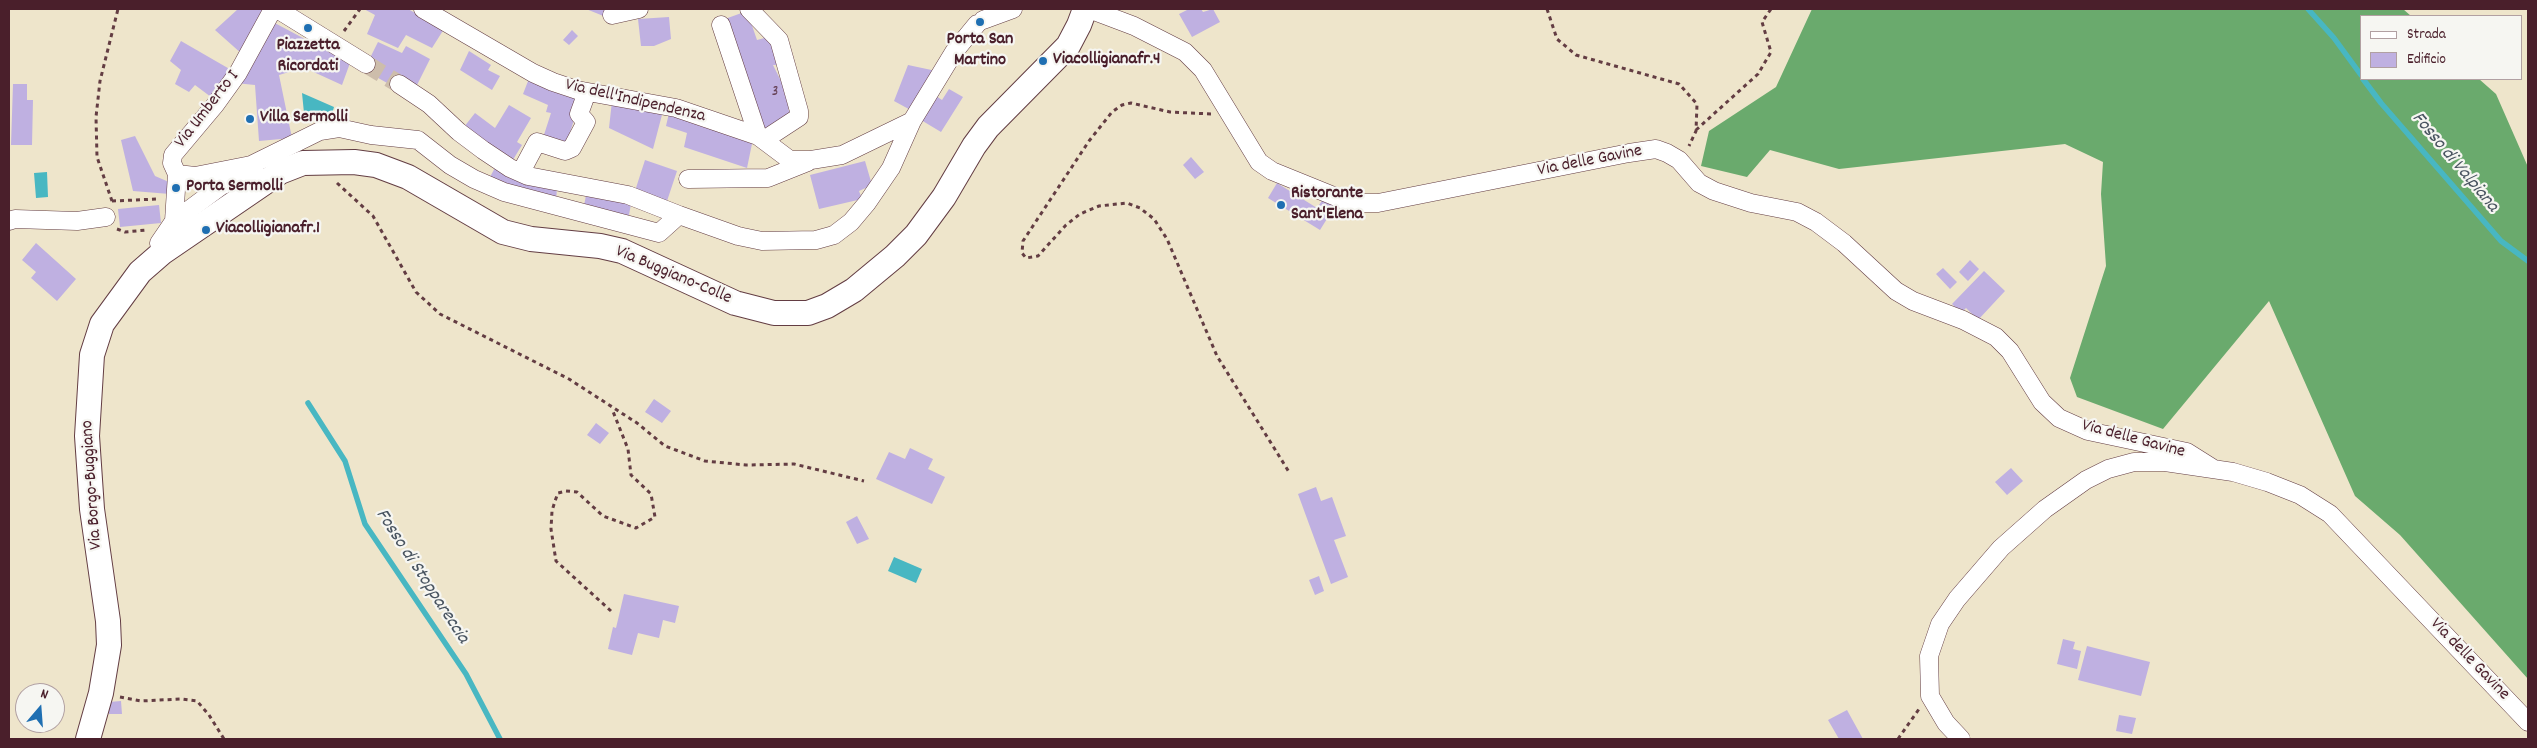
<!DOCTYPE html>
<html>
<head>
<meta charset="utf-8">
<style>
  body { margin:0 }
  #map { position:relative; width:2537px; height:748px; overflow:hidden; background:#eee5cb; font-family:Dekko,sans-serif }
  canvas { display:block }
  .frame { position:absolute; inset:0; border:10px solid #4a1f2b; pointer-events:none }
  .legend { position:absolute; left:2360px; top:15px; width:162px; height:65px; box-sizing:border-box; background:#f6f6f2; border:1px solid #b1a0a2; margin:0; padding:6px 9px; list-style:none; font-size:15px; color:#4a1f2b }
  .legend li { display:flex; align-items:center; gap:10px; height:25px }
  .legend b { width:25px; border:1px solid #b1a0a2 }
  .north { position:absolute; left:15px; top:683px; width:50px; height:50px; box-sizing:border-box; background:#f6f6f2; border:1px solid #b1a0a2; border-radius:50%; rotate:18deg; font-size:14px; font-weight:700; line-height:20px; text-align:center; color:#4a1f2b }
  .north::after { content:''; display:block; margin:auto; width:18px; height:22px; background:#1f6fb2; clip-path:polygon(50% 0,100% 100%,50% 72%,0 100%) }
</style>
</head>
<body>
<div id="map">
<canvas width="2537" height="748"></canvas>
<div class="frame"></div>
<ul class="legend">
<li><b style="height:6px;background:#fff"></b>Strada</li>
<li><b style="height:14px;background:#bfb0e1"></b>Edificio</li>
</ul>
<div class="north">N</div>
</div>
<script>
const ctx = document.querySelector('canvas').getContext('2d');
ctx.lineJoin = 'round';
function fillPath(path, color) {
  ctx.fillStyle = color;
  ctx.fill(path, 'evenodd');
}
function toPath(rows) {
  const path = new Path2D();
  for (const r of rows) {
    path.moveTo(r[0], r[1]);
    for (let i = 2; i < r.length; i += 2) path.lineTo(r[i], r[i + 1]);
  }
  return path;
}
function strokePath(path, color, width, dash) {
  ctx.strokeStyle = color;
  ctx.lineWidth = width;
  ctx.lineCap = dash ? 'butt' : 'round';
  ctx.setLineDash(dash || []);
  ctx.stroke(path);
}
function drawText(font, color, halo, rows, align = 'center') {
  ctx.font = font + ' Dekko,sans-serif';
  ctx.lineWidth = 4.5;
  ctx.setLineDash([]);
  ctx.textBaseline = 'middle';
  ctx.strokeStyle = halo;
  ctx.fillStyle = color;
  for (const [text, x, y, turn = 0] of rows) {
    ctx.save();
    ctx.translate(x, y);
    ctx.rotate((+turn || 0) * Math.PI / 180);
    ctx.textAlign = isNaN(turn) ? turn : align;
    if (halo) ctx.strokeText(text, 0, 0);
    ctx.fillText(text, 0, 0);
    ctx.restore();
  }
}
const forest = toPath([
  [1812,9,2403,9,2411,16,2361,16,2361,79,2479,79,2496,94,2528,167,2528,679,2400,535,2355,496,2269,301,2163,429,2077,397,2070,378,2106,266,2101,194,2103,162,2065,144,1839,169,1770,150,1747,177,1701,166,1709,131,1776,87]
]);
const water = toPath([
  [302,93,334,107,332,114,304,113],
  [47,172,48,197,36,198,34,173],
  [894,557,922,569,916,583,888,571]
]);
const stream = toPath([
  [2308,9,2334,38,2361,75],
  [2363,79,2381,103,2501,241,2528,261],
  [308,403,345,461,365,524,466,674,500,739]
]);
const building = toPath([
  [238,9,265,10,242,54,215,30],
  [364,9,408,9,444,29,432,48,406,35,398,48,367,34,375,15],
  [586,9,609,9,606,17],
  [1189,9,1201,9,1203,12,1213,9,1220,22,1192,37,1179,14],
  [747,11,757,40,772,36,778,65,773,65,793,105,788,109,794,119,760,132,725,19],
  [669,17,671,39,654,46,641,46,638,19],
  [271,21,350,63,342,85,294,63,289,72,279,75,292,138,259,141,255,85,235,83],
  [572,30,578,36,569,45,563,40],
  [181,41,233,71,215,100,195,85,189,92,175,84,181,70,170,61],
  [378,42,402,53,406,46,430,59,416,87,396,88,364,70],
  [469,51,491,65,488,70,500,76,492,90,460,70],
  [908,65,941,72,916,113,894,101],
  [530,76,581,98,565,148,542,141,551,113,546,112,548,105,523,94],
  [13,84,27,84,27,100,33,100,32,145,11,145],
  [949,89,963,97,941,132,921,120,936,96,942,100],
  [612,101,663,111,653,149,609,128],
  [509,105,531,118,517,142,522,145,511,163,464,127,475,113,495,128],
  [669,113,753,139,747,168,684,147,687,133,666,126],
  [135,136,155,176,169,182,182,195,133,191,121,140],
  [1191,157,1204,172,1195,179,1183,165],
  [645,160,677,171,667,201,635,191],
  [865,161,872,185,859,191,862,199,819,209,810,175],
  [497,164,557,187,556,204,520,193,490,177],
  [1277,183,1317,208,1323,199,1335,206,1320,230,1268,198],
  [587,190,632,199,628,220,583,211],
  [159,205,161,223,120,227,118,209],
  [36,243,76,279,57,301,31,278,36,272,22,260],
  [1970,260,1979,269,1968,281,1959,272],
  [1943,268,1957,282,1950,289,1936,274],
  [1984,271,2005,291,1978,320,1966,308,1961,313,1952,304],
  [654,399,671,411,662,423,645,412],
  [596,423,609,433,600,444,587,435],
  [910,448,933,459,928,469,945,477,932,504,876,479,889,452,905,459],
  [2011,468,2023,481,2007,495,1995,482],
  [1316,487,1321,501,1332,497,1346,536,1334,540,1348,577,1331,584,1298,494],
  [857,516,869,539,857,544,846,522],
  [1319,576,1324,591,1315,595,1309,580],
  [624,594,679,606,675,623,663,620,659,638,638,633,632,655,608,649,613,627,616,628],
  [2063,639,2075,642,2073,649,2081,651,2077,669,2057,664],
  [2087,646,2150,662,2141,696,2078,680],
  [121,701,122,714,109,714,109,702],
  [1847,710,1863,739,1839,739,1828,720],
  [2119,715,2136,718,2132,734,2116,731]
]);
const streetTunnel = toPath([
  [366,64,399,84]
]);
const path = toPath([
  [1547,9,1557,39,1576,55,1679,84,1697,104,1696,131,1689,146],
  [344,31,360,9],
  [1211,114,1170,112,1131,103,1122,105,1112,112,1089,141,1023,241,1022,253,1026,258,1038,256,1066,225,1080,214,1099,206,1127,203,1140,208,1154,219,1167,239,1217,356,1289,472],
  [1696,130,1758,74,1771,52,1762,22,1771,9],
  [337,183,373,216,416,292,440,314,569,379,637,423,665,446,705,461,746,465,794,464,864,481],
  [112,201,97,157,96,117,100,81,118,9],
  [112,201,158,199],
  [117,229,125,232,147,230],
  [611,611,556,561,551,529,552,511,555,501,558,493,566,491,577,492,603,516,636,528,655,517,651,494,631,475,628,449,612,409],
  [120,697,141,701,181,699,197,701,209,715,224,739],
  [1898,739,1919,709]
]);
const street = toPath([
  [277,9,366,64],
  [423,9,533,73,553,82,577,90,676,108,758,136,790,160,811,160,842,155,912,121,954,52,977,24],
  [749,9,779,40,799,111,799,117,770,136,769,144],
  [1089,9,1134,26,1185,52,1203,70,1259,162,1272,171,1351,203,1378,203,1629,153,1656,149,1667,153,1679,160,1699,183,1714,191,1751,203,1797,212,1816,222,1844,243,1896,291,1913,301,1963,320,1996,337,2010,351,2042,402,2059,418,2088,431,2187,452,2214,469],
  [612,15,639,9],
  [983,20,1013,9],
  [721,25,758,136],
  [399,84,429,104,459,132,483,150,510,168,528,176,628,195,679,215],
  [521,172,537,142,565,151,572,148,586,122,579,114,587,92],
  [177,174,195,176,251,165,320,131,339,128,371,135,418,140,450,165,474,179,504,192,659,233,679,215,738,236,762,241,816,240,834,235,851,222,867,203,891,168,912,121],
  [177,174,172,163,173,155,215,105,238,73,273,9],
  [688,179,768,178,808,162],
  [9,221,15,219,77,221,106,217],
  [174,221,177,174],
  [163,252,159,243,174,221,221,186,255,172],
  [1961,739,1946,723,1930,696,1929,656,1940,624,1957,599,2001,548,2045,509,2086,480,2108,469,2134,462,2165,462,2233,472,2267,482,2300,495,2330,514,2528,722]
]);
const secondary = toPath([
  [88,739,101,693,109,645,108,621,92,509,87,436,92,355,102,324,140,272,163,252,280,172,303,163,354,162,376,165,408,177,503,232,531,239,600,246,622,251,735,303,774,313,808,313,827,306,854,290,895,256,916,235,944,197,974,146,988,127,1068,46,1079,25,1085,9]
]);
const markers = [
  [980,22,5,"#1f6fb2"],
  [308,28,5,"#1f6fb2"],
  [1043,61,5,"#1f6fb2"],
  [250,119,5,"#1f6fb2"],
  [176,188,5,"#1f6fb2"],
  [1281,205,5,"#1f6fb2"],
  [206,230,5,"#1f6fb2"]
];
const numberNames = [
  ["3",775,93]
];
const poiNames = [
  ["Porta San",980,41,"center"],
  ["Martino",980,62,"center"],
  ["Piazzetta",308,47,"center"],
  ["Ricordati",308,68,"center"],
  ["Viacolligianafr.4",1053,61],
  ["Villa Sermolli",260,119],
  ["Porta Sermolli",186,188],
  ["Ristorante",1291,195],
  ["Sant'Elena",1291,216],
  ["Viacolligianafr.1",216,230]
];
const streetNames = [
  ["Via dell'Indipendenza",635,102,13],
  ["Via Umberto I",208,110,-52],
  ["Via delle Gavine",1590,162,-11],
  ["Via Buggiano-Colle",673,276,23],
  ["Via delle Gavine",2133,440,15],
  ["Via Borgo-Buggiano",93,485,-94],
  ["Via delle Gavine",2469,660,46]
];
const waterNames = [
  ["Fosso di Valpiana",2454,163,50],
  ["Fosso di Stoppareccia",421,577,57]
];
fillPath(forest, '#6aaa6d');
fillPath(water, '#48b7c2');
strokePath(stream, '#48b7c2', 5.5);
fillPath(building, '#bfb0e1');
strokePath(streetTunnel, '#cdbdab', 18, [18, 9]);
strokePath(street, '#633d43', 19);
strokePath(secondary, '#633d43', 26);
strokePath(path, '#633d43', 3, [4, 4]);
strokePath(street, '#fff', 18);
strokePath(secondary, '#fff', 24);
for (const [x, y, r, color] of markers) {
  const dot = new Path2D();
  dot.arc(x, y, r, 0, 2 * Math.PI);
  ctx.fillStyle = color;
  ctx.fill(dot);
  strokePath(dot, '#f6f6f2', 2);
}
drawText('15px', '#674358', null, numberNames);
drawText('bold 18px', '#4a1f2b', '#f6f6f2', poiNames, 'left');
drawText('18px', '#4a1f2b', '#f6f6f2', streetNames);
drawText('italic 19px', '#495460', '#f6f6f2', waterNames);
</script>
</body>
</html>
